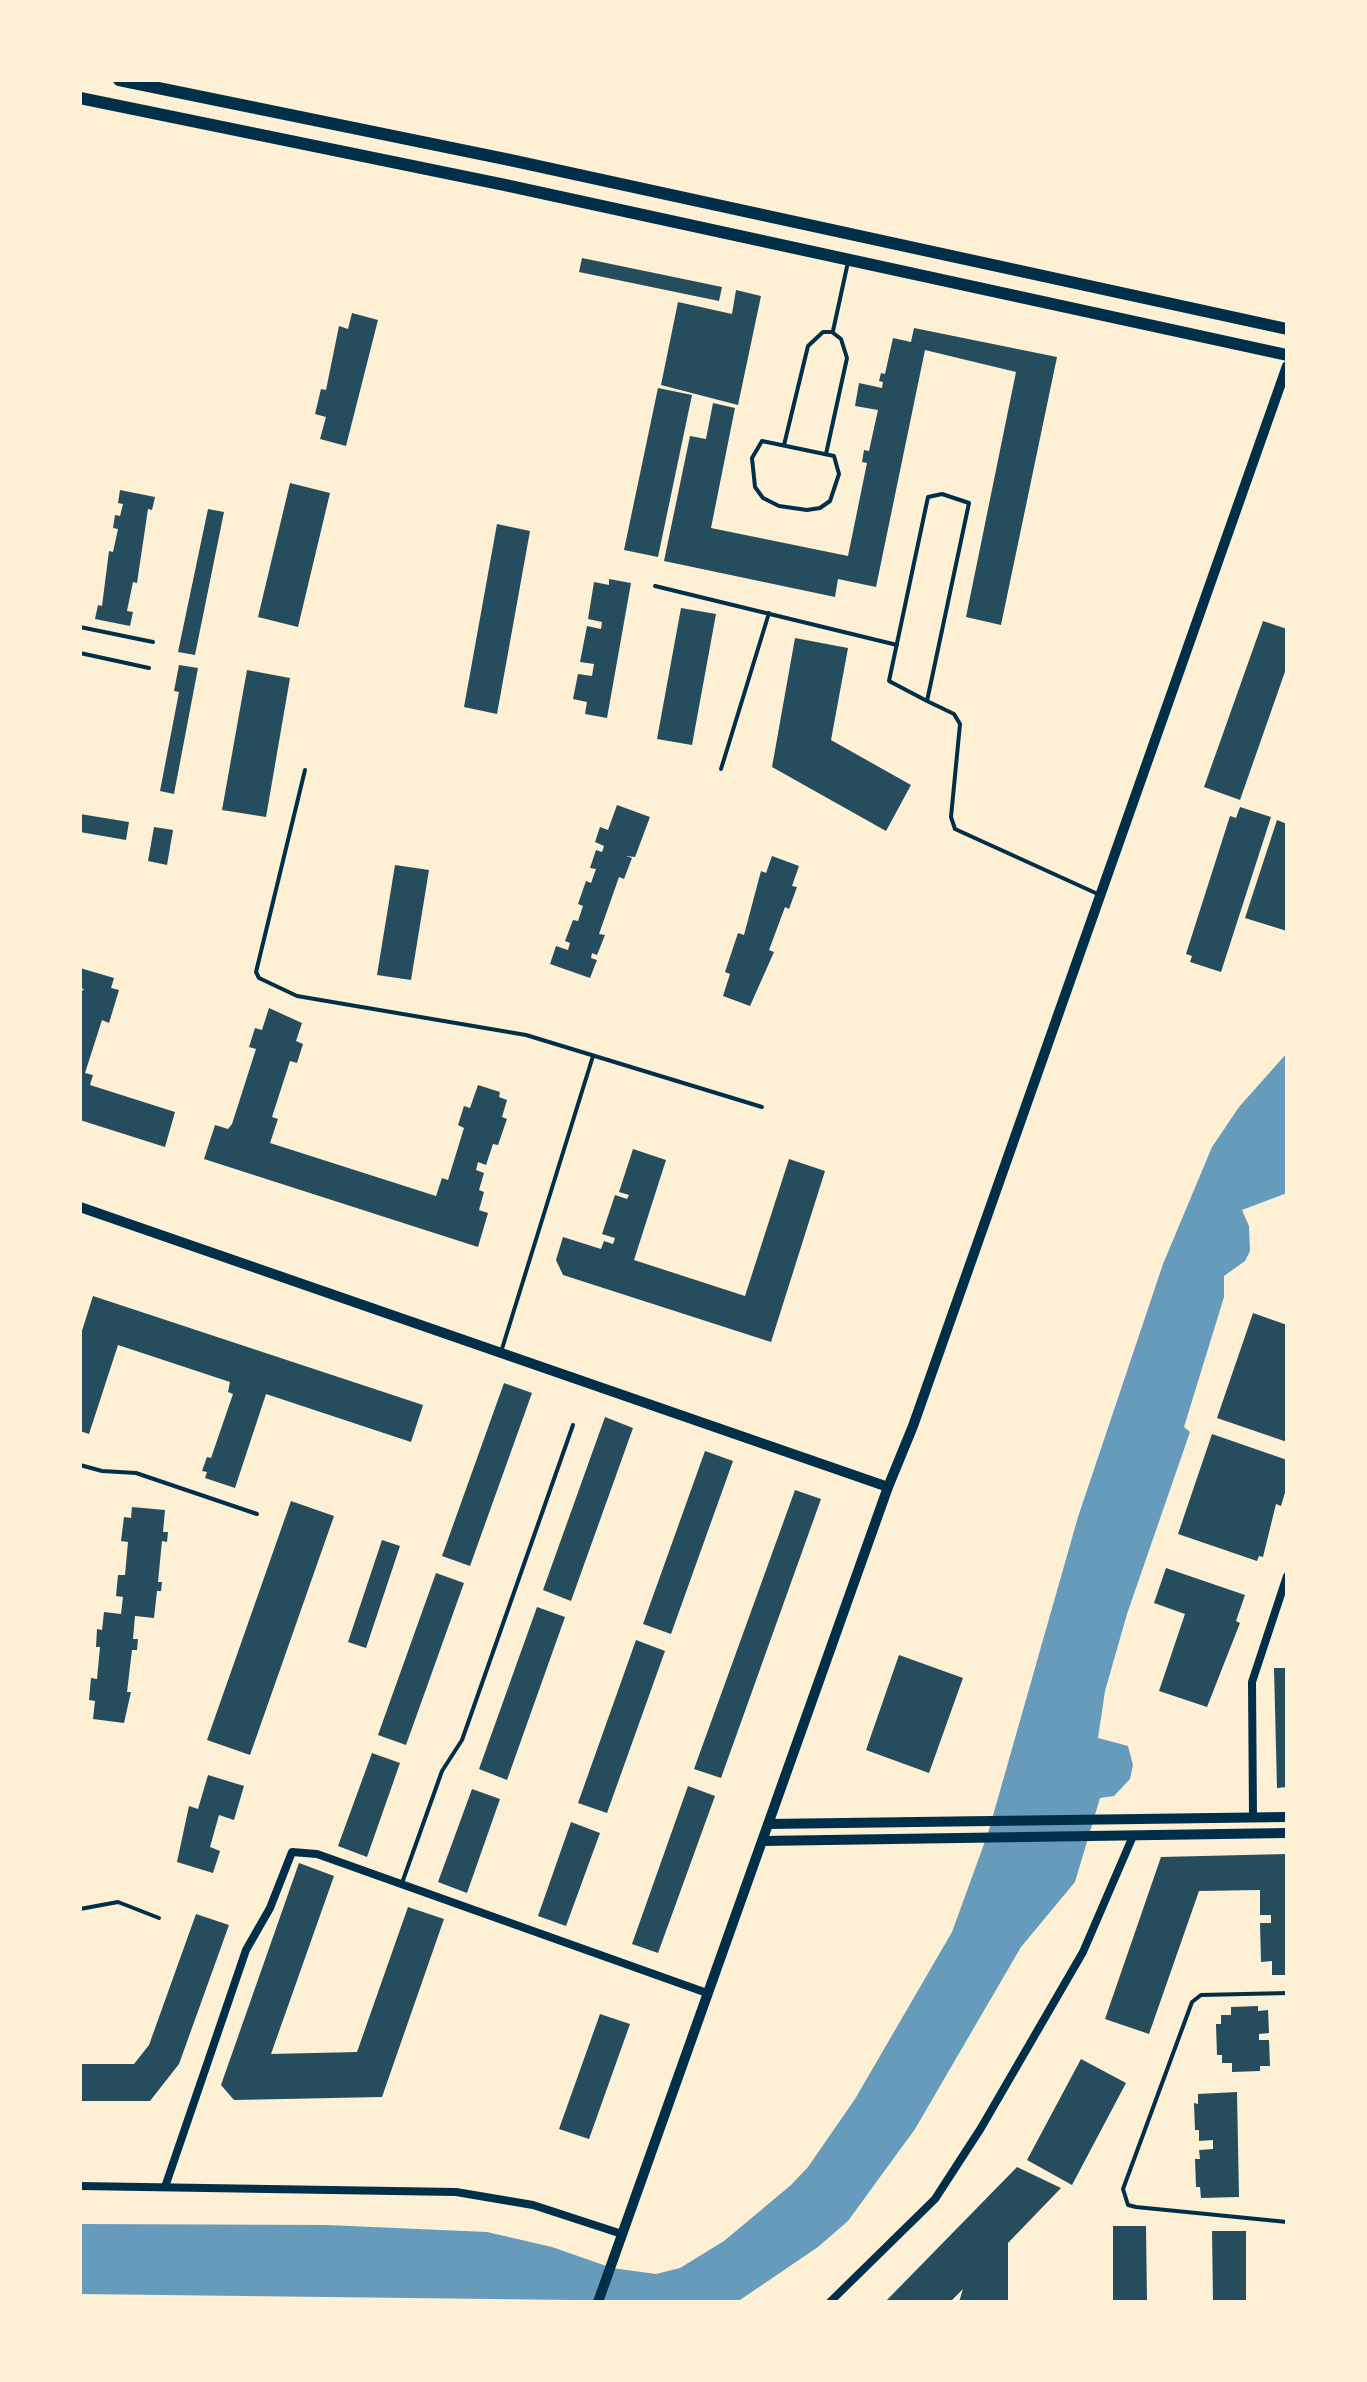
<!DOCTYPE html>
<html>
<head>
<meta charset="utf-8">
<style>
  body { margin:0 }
  #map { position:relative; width:1367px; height:2382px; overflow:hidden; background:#fdf0d5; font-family:"Fira Sans Condensed",sans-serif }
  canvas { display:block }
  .frame { position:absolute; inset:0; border:82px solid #fdf0d5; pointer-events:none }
</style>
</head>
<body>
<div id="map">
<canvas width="1367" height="2382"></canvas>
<div class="frame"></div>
</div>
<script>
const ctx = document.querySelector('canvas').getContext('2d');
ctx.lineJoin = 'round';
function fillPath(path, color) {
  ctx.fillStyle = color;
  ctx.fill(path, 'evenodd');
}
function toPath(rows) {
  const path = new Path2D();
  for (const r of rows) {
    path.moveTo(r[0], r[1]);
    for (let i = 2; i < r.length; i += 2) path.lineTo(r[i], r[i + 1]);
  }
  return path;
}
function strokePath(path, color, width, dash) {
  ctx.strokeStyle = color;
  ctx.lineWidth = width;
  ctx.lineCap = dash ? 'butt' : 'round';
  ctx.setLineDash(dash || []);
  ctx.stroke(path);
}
const water = toPath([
  [1287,1053,1287,1193,1242,1210,1249,1226,1250,1251,1245,1261,1224,1276,1224,1297,1184,1427,1190,1432,1127,1614,1105,1691,1098,1738,1128,1746,1133,1765,1130,1779,1114,1796,1100,1798,1075,1882,1021,1947,915,2129,848,2221,818,2247,737,2302,80,2294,80,2224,327,2225,487,2232,552,2247,612,2268,656,2274,680,2268,724,2241,791,2185,808,2167,855,2099,952,1932,988,1833,1078,1517,1163,1264,1212,1147,1239,1107]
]);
const building = toPath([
  [582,258,722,287,719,301,579,272],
  [736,290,761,296,738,405,661,385,678,302,732,314],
  [352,313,378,320,346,446,320,439,326,417,315,414,321,389,326,390,339,326,348,329],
  [914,328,1057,357,1001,625,966,617,1016,372,925,350,876,587,838,579,835,597,664,561,690,436,706,439,713,403,735,408,711,528,848,556,867,463,862,462,864,450,869,451,878,410,855,406,859,383,882,388,883,382,879,381,881,373,885,374,893,338,911,342],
  [658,388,692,395,658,557,624,550],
  [290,483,330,493,298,627,258,617],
  [120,490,155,497,152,510,148,509,137,583,133,582,127,611,133,612,130,626,95,619,98,605,102,606,109,551,113,552,118,529,113,528,115,515,120,516,123,504,118,503],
  [208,509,224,512,195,655,178,652],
  [497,524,530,531,497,714,464,707],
  [609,579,631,583,607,718,585,714,587,702,573,699,578,674,592,676,594,664,580,662,587,626,601,629,602,622,588,619,594,582,609,585],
  [681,608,716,614,692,745,657,739],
  [1263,621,1287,629,1287,666,1240,800,1204,787],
  [795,638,848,648,831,740,911,785,886,831,772,767],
  [179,665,198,668,174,794,160,791,179,692,174,691],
  [247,670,290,678,266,817,222,810],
  [617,805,650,817,635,857,626,856,632,858,624,879,619,877,599,934,605,935,597,955,592,953,591,958,597,960,590,978,550,964,556,946,568,950,570,943,565,941,573,920,578,921,583,906,578,904,586,881,591,883,596,869,590,868,596,850,602,852,604,846,595,842,600,827,608,830],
  [1240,807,1271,817,1221,972,1190,962,1192,956,1186,954,1230,816,1236,818],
  [80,814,129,822,126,840,80,832],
  [1277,820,1287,824,1287,931,1245,918],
  [154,827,173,830,167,865,148,861],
  [772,856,799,866,792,886,797,887,789,909,785,907,769,950,774,952,750,1006,723,996,730,974,725,972,738,933,744,935,761,871,766,873],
  [395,865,429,870,411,980,377,975],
  [80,968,114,978,111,988,119,990,109,1023,102,1020,85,1073,93,1075,90,1085,175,1112,165,1147,80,1120,80,993,84,989,80,988],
  [269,1008,302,1023,296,1041,303,1044,297,1063,290,1061,272,1117,278,1119,270,1143,436,1196,442,1178,448,1180,464,1128,458,1125,464,1106,470,1108,478,1085,500,1092,499,1097,507,1100,502,1117,507,1119,498,1145,493,1144,486,1165,478,1162,476,1170,484,1173,479,1190,484,1192,479,1210,488,1213,478,1247,204,1159,215,1125,228,1129,232,1124,256,1049,249,1047,255,1028,262,1030],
  [633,1149,666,1160,634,1260,745,1296,789,1159,825,1171,771,1342,563,1275,556,1260,563,1237,601,1249,604,1241,613,1244,615,1238,602,1234,615,1195,627,1199,629,1195,619,1192],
  [93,1296,423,1405,411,1442,266,1394,235,1488,205,1478,207,1472,202,1471,207,1457,211,1458,233,1394,228,1392,230,1382,118,1345,89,1434,80,1431,80,1337],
  [1253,1313,1287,1325,1287,1442,1217,1418],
  [504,1383,532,1393,470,1566,442,1556],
  [605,1417,633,1428,571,1601,543,1590],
  [1212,1434,1287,1460,1287,1486,1281,1506,1276,1504,1263,1557,1259,1556,1257,1561,1178,1534],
  [705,1451,733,1461,671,1634,643,1624],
  [795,1490,821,1499,721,1778,694,1769],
  [291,1501,334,1516,250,1755,207,1740],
  [132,1507,165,1510,163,1532,168,1532,167,1542,162,1541,158,1582,162,1582,161,1591,157,1591,154,1618,135,1616,133,1639,138,1639,137,1650,132,1650,127,1692,131,1692,124,1723,93,1719,95,1701,89,1700,91,1678,97,1679,100,1647,96,1647,97,1629,102,1630,104,1612,121,1614,123,1597,116,1596,118,1575,125,1575,128,1542,121,1541,124,1517,131,1518],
  [382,1540,400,1546,366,1648,348,1642],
  [1166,1568,1245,1595,1236,1621,1240,1623,1207,1707,1159,1691,1185,1614,1154,1603],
  [436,1573,464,1583,406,1745,378,1735],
  [537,1607,565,1617,507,1780,479,1769],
  [636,1640,665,1651,607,1813,578,1803],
  [899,1655,963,1678,929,1773,866,1750],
  [1274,1668,1287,1668,1287,1787,1277,1788],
  [372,1753,400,1763,367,1857,338,1846],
  [208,1775,244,1786,234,1820,219,1815,210,1847,220,1851,213,1873,177,1862,189,1806,198,1809],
  [688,1786,715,1796,658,1953,632,1944],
  [472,1789,500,1799,467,1893,438,1882],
  [571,1822,600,1833,566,1926,538,1916],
  [1287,1854,1287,1975,1272,1975,1272,1961,1261,1962,1260,1923,1271,1923,1271,1915,1260,1915,1260,1890,1199,1891,1149,2034,1105,2019,1161,1857],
  [299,1863,334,1876,271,2054,357,2052,408,1907,444,1919,382,2097,234,2100,221,2085],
  [196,1914,229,1925,179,2064,150,2101,80,2101,80,2064,134,2064,149,2045],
  [1258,2006,1258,2011,1268,2010,1269,2033,1259,2034,1259,2040,1269,2040,1270,2066,1260,2066,1260,2071,1232,2072,1232,2063,1222,2063,1222,2055,1217,2055,1216,2024,1221,2024,1221,2015,1231,2015,1231,2007],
  [600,2014,630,2024,589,2139,559,2129],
  [1081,2059,1126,2083,1072,2185,1027,2160],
  [1237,2092,1239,2197,1201,2198,1200,2187,1196,2187,1195,2159,1200,2159,1199,2150,1213,2149,1213,2140,1199,2141,1199,2130,1195,2130,1194,2103,1198,2104,1198,2094],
  [1017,2167,1061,2188,1008,2243,1008,2302,959,2302,963,2289,950,2302,885,2302],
  [1113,2226,1146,2226,1147,2302,1113,2302],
  [1212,2231,1246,2231,1246,2302,1213,2302]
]);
const service = toPath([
  [833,331,848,262],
  [762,441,834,456,839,474,830,501,820,508,807,510,779,506,763,498,755,487,752,458,762,441],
  [784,445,808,346,823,332,832,332,841,339,847,358,826,454],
  [655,586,897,645],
  [80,627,153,642],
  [80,653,149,668],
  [927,701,969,503,942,494,928,497,889,681,927,701,954,714,960,724,951,817,955,829,1100,895],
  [721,769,769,613],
  [305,770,256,972,259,978,297,996,526,1035,762,1107],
  [501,1352,593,1056],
  [80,1465,102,1471,136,1473,257,1514],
  [402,1883,442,1771,462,1740,573,1425],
  [80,1909,118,1902,159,1918],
  [1287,1993,1201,1995,1192,2002,1123,2189,1128,2205,1136,2207,1287,2222]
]);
const minor = toPath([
  [1253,1817,1252,1682,1287,1576],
  [80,2186,456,2192,533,2205,622,2234],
  [165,2187,246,1950,270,1908,292,1852,317,1854,707,1993],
  [830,2302,935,2199,981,2128,1083,1952,1133,1836]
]);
const tertiary = toPath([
  [80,1207,888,1487],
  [768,1824,1287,1817],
  [762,1841,1287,1833],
  [598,2302,888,1487,913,1426,1287,366]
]);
const secondary = toPath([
  [119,80,510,160,1287,329],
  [80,98,505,185,1287,355]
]);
fillPath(water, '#669bbc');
fillPath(building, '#264d5e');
strokePath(service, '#003049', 4);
strokePath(minor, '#003049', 8);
strokePath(tertiary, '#003049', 10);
strokePath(secondary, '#003049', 12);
</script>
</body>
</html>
